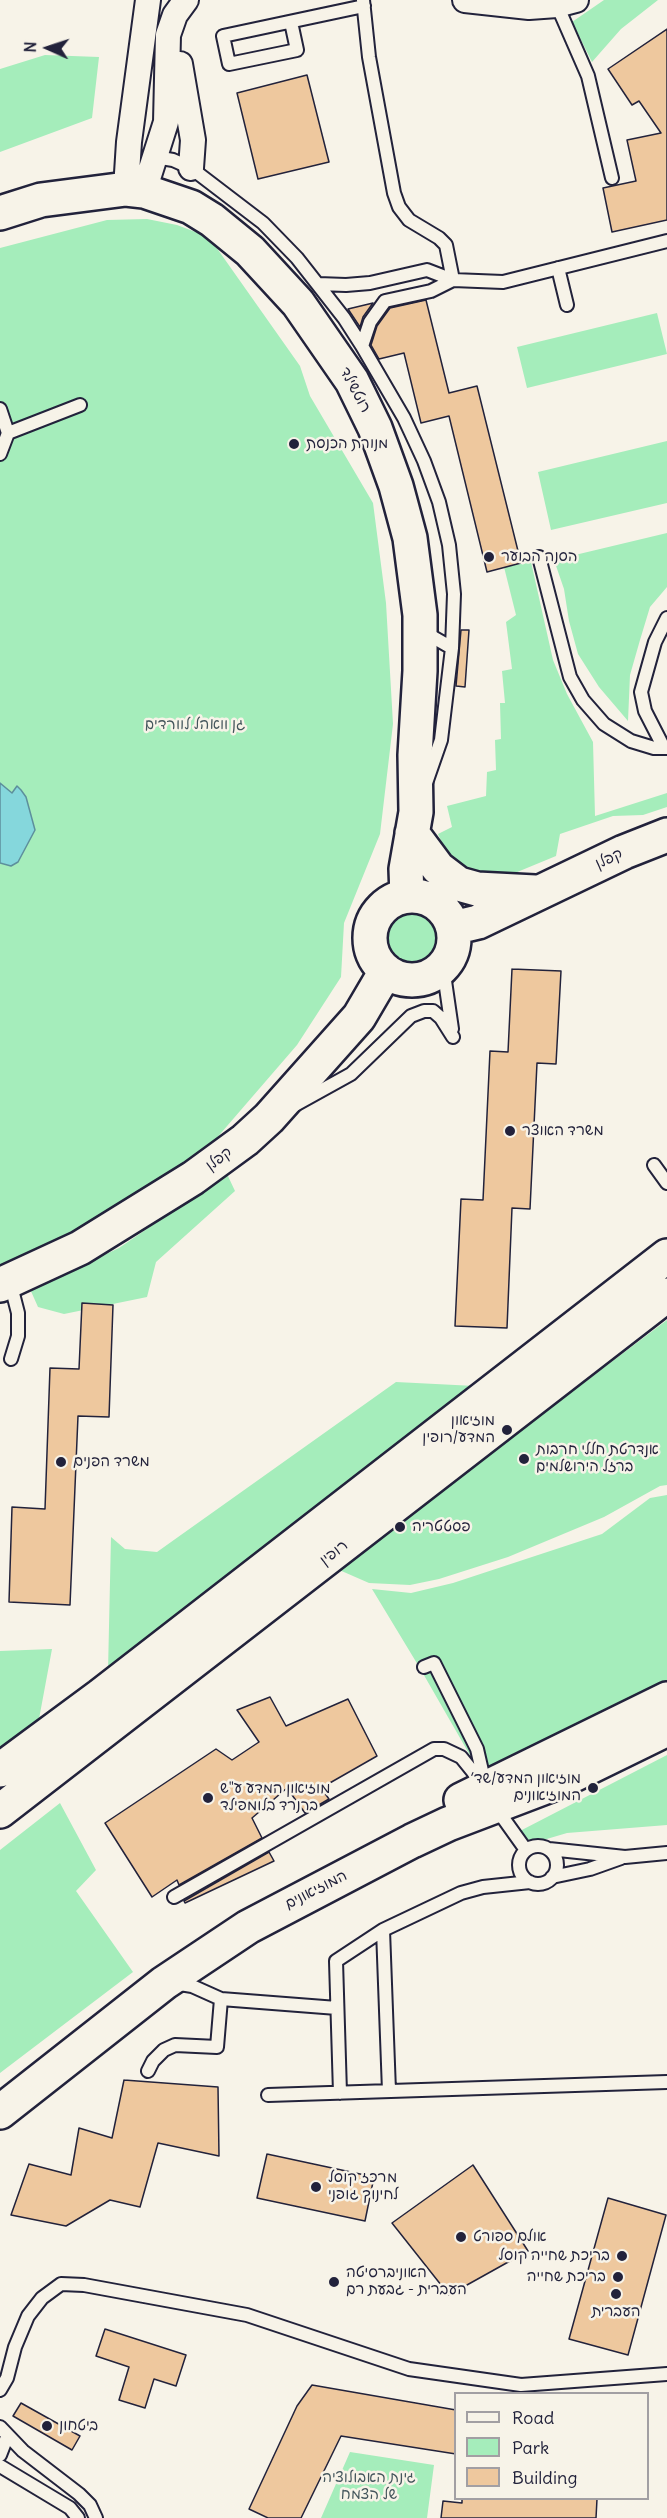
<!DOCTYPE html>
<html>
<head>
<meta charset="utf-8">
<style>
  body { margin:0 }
  #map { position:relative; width:667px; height:2518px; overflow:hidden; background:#f7f3e8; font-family:Delius,sans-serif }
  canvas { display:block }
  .legend { position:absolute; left:454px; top:2392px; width:195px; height:108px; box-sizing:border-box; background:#f7f3e8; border:2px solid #a29fa3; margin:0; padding:8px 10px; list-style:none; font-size:18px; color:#22223b }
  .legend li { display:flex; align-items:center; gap:12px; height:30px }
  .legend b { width:30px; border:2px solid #a29fa3 }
  .north { position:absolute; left:18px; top:18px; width:60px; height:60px; -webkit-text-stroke:4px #f7f3e8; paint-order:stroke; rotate:273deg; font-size:16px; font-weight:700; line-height:24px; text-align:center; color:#22223b }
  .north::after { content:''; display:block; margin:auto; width:21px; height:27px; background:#22223b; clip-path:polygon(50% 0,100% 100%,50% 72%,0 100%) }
</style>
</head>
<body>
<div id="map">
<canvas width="667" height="2518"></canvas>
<ul class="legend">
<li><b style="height:8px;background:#f7f3e8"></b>Road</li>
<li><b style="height:16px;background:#a5edbb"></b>Park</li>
<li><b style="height:16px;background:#eec89e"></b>Building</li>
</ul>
<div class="north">N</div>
</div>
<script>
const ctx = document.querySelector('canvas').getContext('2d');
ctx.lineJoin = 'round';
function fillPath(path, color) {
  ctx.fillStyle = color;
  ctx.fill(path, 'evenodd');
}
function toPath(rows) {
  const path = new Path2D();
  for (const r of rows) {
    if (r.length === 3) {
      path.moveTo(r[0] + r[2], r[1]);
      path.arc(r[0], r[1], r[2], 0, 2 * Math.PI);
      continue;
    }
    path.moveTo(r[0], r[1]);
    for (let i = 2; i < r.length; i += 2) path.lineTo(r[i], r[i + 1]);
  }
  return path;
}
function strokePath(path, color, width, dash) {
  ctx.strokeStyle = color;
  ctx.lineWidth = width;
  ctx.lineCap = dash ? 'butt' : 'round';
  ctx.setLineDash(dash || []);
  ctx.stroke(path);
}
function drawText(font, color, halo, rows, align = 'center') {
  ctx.font = font + ' Delius,"Playpen Sans Hebrew",sans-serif';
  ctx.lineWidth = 5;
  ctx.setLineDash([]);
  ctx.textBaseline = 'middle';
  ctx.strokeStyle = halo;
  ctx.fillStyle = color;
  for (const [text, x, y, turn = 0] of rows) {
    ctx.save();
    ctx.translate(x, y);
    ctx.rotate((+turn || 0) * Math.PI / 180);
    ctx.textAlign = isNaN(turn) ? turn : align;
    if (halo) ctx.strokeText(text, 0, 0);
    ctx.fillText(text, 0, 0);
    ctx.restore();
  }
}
const green = toPath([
  [604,0,658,0,621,29,592,62,572,22],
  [45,55,99,57,92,118,0,152,0,69],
  [147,219,177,225,209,237,300,366,310,396,373,503,386,603,393,724,380,834,344,923,341,977,297,1045,196,1162,0,1276,0,248,107,220],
  [657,313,667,354,527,388,517,347],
  [667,441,667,503,551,530,538,472],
  [667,533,667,587,650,607,640,640,630,675,628,721,599,687,578,654,569,621,564,589,554,560],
  [531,562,553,660,567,694,593,742,595,816,667,793,667,807,643,815,613,816,560,834,556,856,510,875,494,876,473,871,457,862,446,852,438,834,452,827,447,806,486,796,487,772,496,770,495,740,501,739,500,703,505,703,502,671,512,669,506,622,516,615,504,567],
  [411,938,31],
  [227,1174,235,1191,156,1262,147,1297,64,1314,38,1307,30,1289,119,1248],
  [667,1320,667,1485,660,1486,604,1517,508,1557,439,1579,410,1585,369,1583,337,1569],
  [396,1382,475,1386,108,1671,111,1537,125,1549,157,1552],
  [667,1495,667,1684,483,1778,421,1670,372,1589,411,1593,453,1583,535,1556,602,1534,650,1498],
  [52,1649,39,1719,0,1748,0,1651],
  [667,1755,667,1825,567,1833,523,1846,518,1832],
  [60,1803,96,1870,76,1891,133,1972,0,2073,0,1850],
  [350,2452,434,2465,427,2518,321,2518]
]);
const water = toPath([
  [0,783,12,793,17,786,21,790,26,797,35,830,18,862,11,866,0,863,0,783]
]);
const building = toPath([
  [667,29,667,220,612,232,603,188,636,181,627,140,661,133,639,101,632,105,608,69,667,29],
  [307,75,329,162,258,179,237,93,307,75],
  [426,300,449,393,477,386,521,563,487,572,449,416,421,423,404,353,379,359,371,345,377,326,390,308,426,300],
  [373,303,363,317,360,327,348,309,373,303],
  [461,630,469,630,465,687,456,686,461,630],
  [512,969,561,971,556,1064,537,1063,530,1209,512,1208,507,1328,455,1326,461,1199,483,1200,490,1051,508,1052,512,969],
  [82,1303,113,1305,109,1417,78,1416,70,1605,9,1602,12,1507,45,1509,50,1368,79,1369,82,1303],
  [270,1697,286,1726,348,1699,377,1756,321,1788,329,1799,305,1813,287,1788,252,1818,262,1838,179,1885,177,1880,152,1897,105,1823,216,1749,232,1760,259,1742,237,1710,270,1697],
  [269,1852,274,1861,185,1903,184,1901,269,1852],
  [124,2080,218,2087,219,2156,158,2143,140,2207,110,2200,66,2226,11,2215,29,2164,71,2175,79,2128,112,2138,124,2080],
  [267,2154,374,2177,365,2221,257,2198,267,2154],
  [473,2165,528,2251,449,2295,392,2223,473,2165],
  [608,2198,666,2215,628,2355,569,2339,608,2198],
  [105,2329,186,2355,176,2386,154,2379,145,2408,119,2400,129,2367,96,2356,105,2329],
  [312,2385,456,2410,456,2454,341,2436,301,2518,268,2518,249,2509,297,2406,312,2385],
  [21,2403,80,2436,72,2450,13,2416,21,2403],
  [462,2499,597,2499,596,2518,441,2518,443,2501,462,2503,462,2499]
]);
const lane = toPath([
  [363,0,369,57,394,193,399,207,409,220,439,238,446,245,453,280],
  [557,5,588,76,612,178],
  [291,22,297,50,229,64,223,36,364,6],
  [155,157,173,160,191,168,263,223,297,258,344,318,362,346,404,418,424,461,439,502,449,545,454,594,452,648,441,740,426,783],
  [558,268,567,305],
  [318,284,346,285,370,283,427,270,453,280,503,282,667,241],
  [362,346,370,322,385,301,431,291,453,280],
  [0,409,8,433,0,454],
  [8,433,80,405],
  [539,557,570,677,583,700,604,724,631,741,654,748,667,748],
  [421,635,431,636,452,648],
  [664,748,645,711,641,692,655,642,667,618],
  [443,967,452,1029],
  [295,1105,351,1074,411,1016,424,1011,433,1011,441,1018,453,1037],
  [654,1165,667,1183],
  [10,1282,18,1313,18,1336,11,1359],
  [424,1667,434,1663,477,1749,485,1784],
  [496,1808,526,1850],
  [538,1865,19],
  [549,1849,625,1857,667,1853],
  [552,1877,590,1869,621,1858],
  [174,1897,434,1749,444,1749,461,1757,486,1788],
  [383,1930,389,2091],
  [174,1983,192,1986,221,1999,337,2008],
  [148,2071,153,2061,164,2050,175,2045,217,2047,221,1999],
  [340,2093,336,1961,383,1930,461,1893,483,1887,530,1882],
  [268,2095,667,2082],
  [0,2390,7,2378,15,2347,28,2316,42,2298,61,2284,84,2285,247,2315,409,2369,521,2385,667,2374],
  [0,2427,23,2451,79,2494,90,2505,96,2518],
  [0,2455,7,2437],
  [0,2466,70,2508,78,2518]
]);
const street = toPath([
  [465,0,529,7,557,5,576,0],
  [180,64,193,140,191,168],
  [126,189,129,142,148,0],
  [144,191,166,122,168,35,175,15,186,0]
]);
const secondary = toPath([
  [0,213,41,200,126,189,144,191,191,207,212,220,250,251,298,303,352,381,375,428,396,486,410,538,420,615,420,671,415,755,416,812,406,869,407,896],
  [412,833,438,868,459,884,477,889,535,892],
  [412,938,42],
  [453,928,478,922,624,852,667,835],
  [0,1285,80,1248,193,1178,245,1140,269,1118,359,1017,386,971],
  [0,1770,100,1696,667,1256],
  [461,1800,667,1699],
  [0,1811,667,1295],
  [0,2112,164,1983,248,1927,412,1841,448,1824,561,1781,667,1729]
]);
const markers = [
  [294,444,6,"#22223b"],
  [489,557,6,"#22223b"],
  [510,1131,6,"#22223b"],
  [507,1430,6,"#22223b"],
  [524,1459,6,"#22223b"],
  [61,1462,6,"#22223b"],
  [400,1527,6,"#22223b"],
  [593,1788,6,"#22223b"],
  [208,1798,6,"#22223b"],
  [316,2187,6,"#22223b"],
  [461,2237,6,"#22223b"],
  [622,2256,6,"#22223b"],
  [618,2277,6,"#22223b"],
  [334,2282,6,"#22223b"],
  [616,2294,6,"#22223b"],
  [47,2426,6,"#22223b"]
];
const streetNames = [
  ["רוטשילד",355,390,62],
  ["קפלן",609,859,-25],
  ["קפלן",219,1159,-37],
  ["רופין",334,1553,-38],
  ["המוזיאונים",316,1890,-27]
];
const poiNames = [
  ["מנורת הכנסת",306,444],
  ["הסנה הבוער",501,557],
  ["משרד האוצר",522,1131],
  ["מוזיאון",495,1421,"right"],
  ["המדע/רופין",495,1438,"right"],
  ["אנדרטת חללי חרבות",536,1450],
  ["ברזל הירושלמים",536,1467],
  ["משרד הפנים",73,1462],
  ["פסטטריה",412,1527],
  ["מוזיאון המדע/שד׳",581,1779,"right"],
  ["המוזיאונים",581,1796,"right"],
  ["מוזיאון המדע ע\"ש",220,1789],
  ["ברנרד בלומפילד",220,1806],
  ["מרכז קוסל",328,2178],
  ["לחינוך גופני",328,2195],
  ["אולם ספורט",473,2237],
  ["בריכת שחייה קוסל",610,2256,"right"],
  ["האוניברסיטה",346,2273],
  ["העברית - גבעת רם",346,2290],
  ["בריכת שחייה",606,2277,"right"],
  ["העברית",616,2312,"center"],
  ["ביטחון",59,2426]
];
const parkNames = [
  ["גן וואהל לוורדים",195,725],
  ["גינת האבולוציה",369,2478],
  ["של הצמח",369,2495]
];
fillPath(green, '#a5edbb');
fillPath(water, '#85d7dc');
strokePath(water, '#5d8f9c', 1.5);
fillPath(building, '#eec89e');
strokePath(building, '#22223b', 1.5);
strokePath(lane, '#22223b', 16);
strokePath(street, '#22223b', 28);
strokePath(secondary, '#22223b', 38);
strokePath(lane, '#f7f3e8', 12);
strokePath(street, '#f7f3e8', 24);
strokePath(secondary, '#f7f3e8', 33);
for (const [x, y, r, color] of markers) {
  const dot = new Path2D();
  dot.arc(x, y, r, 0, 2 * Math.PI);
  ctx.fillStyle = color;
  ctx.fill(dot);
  strokePath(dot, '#f7f3e8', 2);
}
drawText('15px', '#22223b', '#f7f3e8', streetNames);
drawText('15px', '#22223b', '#f7f3e8', poiNames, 'left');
drawText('15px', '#43555b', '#f7f3e8', parkNames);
</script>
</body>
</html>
